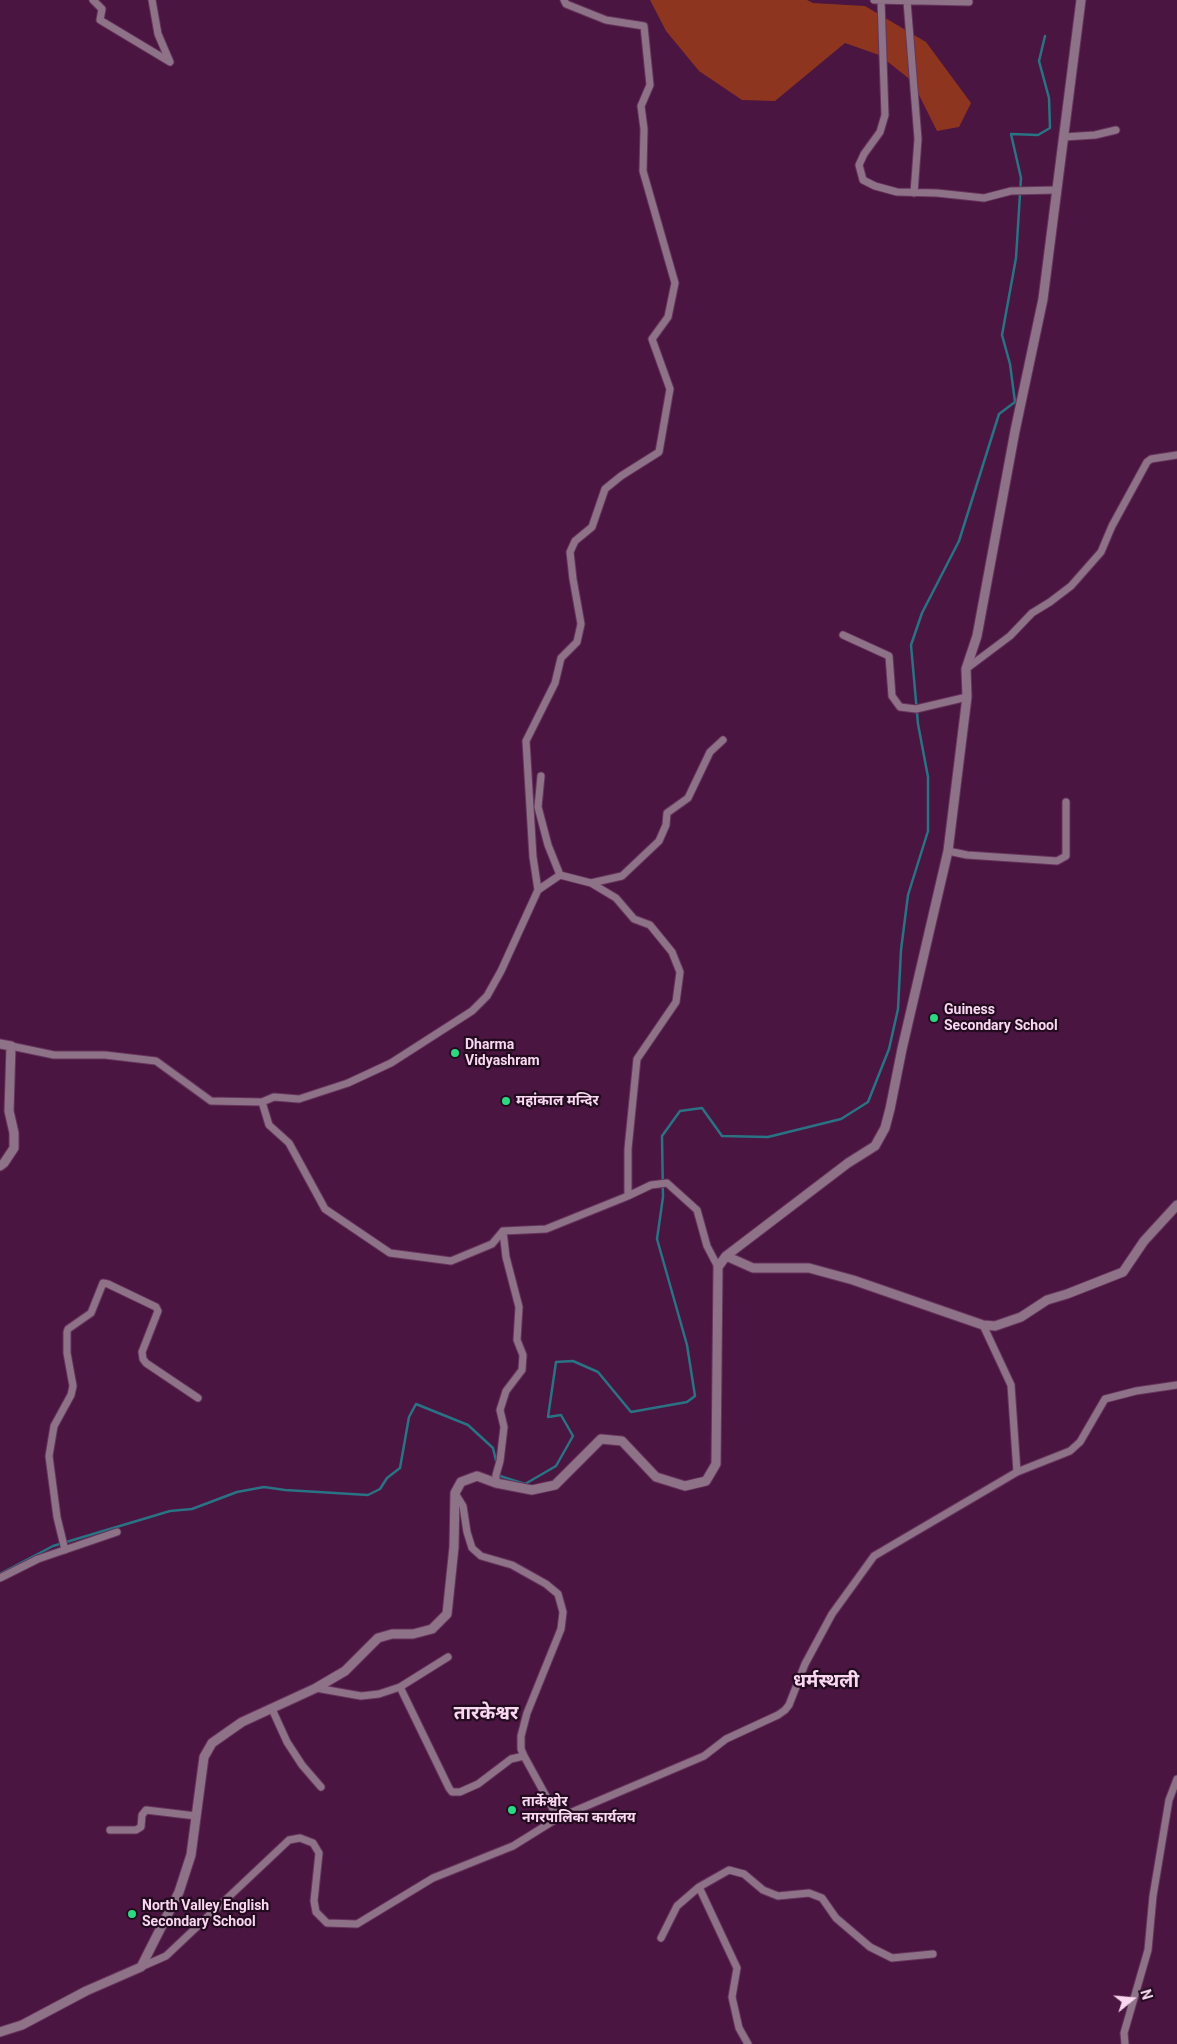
<!DOCTYPE html>
<html>
<head>
<meta charset="utf-8">
<style>
  body { margin:0 }
  #map { position:relative; width:1177px; height:2044px; overflow:hidden; background:#4a1541; font-family:Roboto,sans-serif }
  canvas { display:block }
  .north { position:absolute; left:1107px; top:1974px; width:50px; height:50px; -webkit-text-stroke:4px #230c1f; paint-order:stroke; rotate:73deg; font-size:14px; font-weight:700; line-height:20px; text-align:center; color:#f9d7f0 }
  .north::after { content:''; display:block; margin:auto; width:18px; height:22px; background:#f9d7f0; clip-path:polygon(50% 0,100% 100%,50% 72%,0 100%) }
</style>
</head>
<body>
<div id="map">
<canvas width="1177" height="2044"></canvas>
<div class="north">N</div>
</div>
<script>
const ctx = document.querySelector('canvas').getContext('2d');
ctx.lineJoin = 'round';
function fillPath(path, color) {
  ctx.fillStyle = color;
  ctx.fill(path, 'evenodd');
}
function toPath(rows) {
  const path = new Path2D();
  for (const r of rows) {
    path.moveTo(r[0], r[1]);
    for (let i = 2; i < r.length; i += 2) path.lineTo(r[i], r[i + 1]);
  }
  return path;
}
function strokePath(path, color, width, dash) {
  ctx.strokeStyle = color;
  ctx.lineWidth = width;
  ctx.lineCap = dash ? 'butt' : 'round';
  ctx.setLineDash(dash || []);
  ctx.stroke(path);
}
function drawText(font, color, halo, rows, align = 'center') {
  ctx.font = font + ' Roboto,"Noto Sans Devanagari",sans-serif';
  ctx.lineWidth = 4.5;
  ctx.setLineDash([]);
  ctx.textBaseline = 'middle';
  ctx.strokeStyle = halo;
  ctx.fillStyle = color;
  for (const [text, x, y, turn = 0] of rows) {
    ctx.save();
    ctx.translate(x, y);
    ctx.rotate((+turn || 0) * Math.PI / 180);
    ctx.textAlign = isNaN(turn) ? turn : align;
    if (halo) ctx.strokeText(text, 0, 0);
    ctx.fillText(text, 0, 0);
    ctx.restore();
  }
}
const forest = toPath([
  [650,0,807,0,813,3,865,6,926,42,971,103,959,127,937,131,912,81,879,55,845,43,775,101,742,100,699,71,666,31]
]);
const stream = toPath([
  [499,1472,500,1476,525,1484,556,1466,573,1436,561,1415,548,1417,556,1362,573,1361,598,1372,631,1412,687,1402,695,1396,687,1345,657,1239,663,1197,662,1136,680,1111,702,1108,722,1136,768,1137,841,1119,868,1102,889,1049,898,1009,901,950,908,895,928,831,928,777,918,724,911,645,922,613,959,541,999,414,1015,402,1010,364,1002,335,1016,258,1021,178,1011,134,1038,135,1050,128,1049,98,1039,61,1045,36],
  [0,1574,53,1546,170,1511,192,1509,237,1492,264,1487,285,1490,368,1495,380,1489,387,1478,400,1468,409,1417,416,1404,468,1425,493,1448,497,1465]
]);
const minor = toPath([
  [93,0,102,9,100,20,170,62,158,34,152,0],
  [874,0,969,2],
  [881,0,885,115,880,132,864,154,859,165,863,180,875,186,897,192,937,193,984,198,1011,191,1057,190],
  [907,1,918,139,914,193],
  [1064,137,1095,135,1116,130],
  [843,635,889,656,892,696,900,707,916,709,967,697],
  [966,669,1010,636,1032,613,1050,602,1071,586,1101,552,1112,526,1147,462,1151,459,1177,455],
  [541,776,538,807,548,845,560,875],
  [948,851,967,855,1057,861,1066,856,1066,802],
  [591,883,616,898,634,919,650,925,672,952,680,972,676,1002,637,1059,628,1149,628,1196],
  [538,890,533,857,526,741,555,683,561,658,577,642,581,624,573,579,570,552,575,541,592,527,605,489,621,476,659,452,670,389,652,339,668,317,675,283,643,171,644,129,641,106,650,85,644,26,606,20,566,4,564,0],
  [11,1046,54,1055,105,1055,156,1061,211,1101,262,1102,274,1097,299,1099,348,1083,391,1063,472,1011,487,996,501,971,538,890,560,875,591,883,622,876,659,841,666,825,667,813,688,798,710,752,723,740],
  [262,1102,269,1125,289,1143,325,1209,390,1253,451,1261,492,1244,503,1231,546,1229,628,1196,651,1185,667,1183,697,1210,707,1246,718,1267],
  [1017,1472,1070,1451,1080,1442,1105,1399,1136,1391,1177,1385],
  [496,1483,496,1475,500,1461,504,1427,500,1410,506,1391,522,1370,523,1355,517,1340,519,1307,506,1257,503,1231],
  [455,1493,463,1506,467,1532,472,1548,481,1556,512,1565,546,1584,558,1594,563,1612,561,1629,527,1713,521,1736,521,1749,524,1756],
  [65,1550,57,1517,49,1456,54,1426,71,1395,73,1386,67,1353,67,1332,68,1329,91,1313,103,1283,108,1284,156,1307,158,1311,142,1352,143,1359,146,1363,198,1398],
  [0,1578,38,1559,117,1532],
  [400,1687,449,1788,452,1792,460,1792,478,1784,511,1759,524,1756,558,1818],
  [316,1688,361,1696,379,1694,400,1687,448,1657],
  [272,1709,287,1742,302,1765,321,1787],
  [110,1830,136,1830,141,1827,142,1815,146,1810,196,1816],
  [699,1887,737,1968,732,1997,739,2028,748,2044],
  [661,1938,677,1906,699,1887,729,1870,744,1874,763,1890,778,1896,809,1893,822,1898,836,1918,870,1947,892,1958,933,1954],
  [141,1967,166,1956,289,1840,300,1838,313,1843,319,1853,314,1901,316,1912,327,1923,357,1924,433,1878,513,1846,558,1818,704,1756,726,1739,778,1715,785,1710,789,1705,805,1664,832,1614,874,1556,1017,1472,1011,1385,983,1325],
  [1125,2044,1124,2033,1148,1950,1153,1896,1169,1800,1177,1779]
]);
const tertiary = toPath([
  [0,1044,11,1046,9,1111,14,1133,14,1148,4,1163,0,1166],
  [726,1256,753,1268,809,1268,853,1280,983,1325,995,1326,1021,1317,1047,1300,1067,1294,1123,1272,1144,1241,1177,1205],
  [0,2032,22,2025,86,1991,141,1967,179,1892,191,1855,204,1757,212,1743,242,1722,316,1688,345,1671,378,1638,392,1634,413,1634,432,1629,447,1614,454,1547,455,1493,461,1482,477,1476,496,1483,532,1490,555,1485,601,1439,622,1441,656,1477,685,1486,706,1481,716,1464,718,1267,726,1256,848,1163,875,1146,885,1128,890,1109,902,1049,948,851,967,697,966,669,977,636,1015,431,1043,299,1081,0]
]);
const markers = [
  [934,1018,5,"#2dd883"],
  [455,1053,5,"#2dd883"],
  [506,1101,5,"#2dd883"],
  [512,1810,5,"#2dd883"],
  [132,1914,5,"#2dd883"]
];
const poiNames = [
  ["Guiness",944,1010],
  ["Secondary School",944,1026],
  ["Dharma",465,1045],
  ["Vidyashram",465,1061],
  ["महांकाल मन्दिर",516,1101],
  ["तार्केश्वोर",522,1802],
  ["नगरपालिका कार्यलय",522,1818],
  ["North Valley English",142,1906],
  ["Secondary School",142,1922]
];
const districtNames = [
  ["धर्मस्थली",826,1682],
  ["तारकेश्वर",486,1714]
];
fillPath(forest, '#8d351e');
strokePath(stream, '#297384', 2.5);
strokePath(minor, '#66345d', 9);
strokePath(tertiary, '#66345d', 11);
strokePath(minor, '#8e7287', 7);
strokePath(tertiary, '#8e7287', 9);
for (const [x, y, r, color] of markers) {
  const dot = new Path2D();
  dot.arc(x, y, r, 0, 2 * Math.PI);
  ctx.fillStyle = color;
  ctx.fill(dot);
  strokePath(dot, '#230c1f', 2);
}
drawText('bold 14px', '#f9d7f0', '#230c1f', poiNames, 'left');
drawText('bold 19px', '#f9d7f0', '#230c1f', districtNames);
</script>
</body>
</html>
